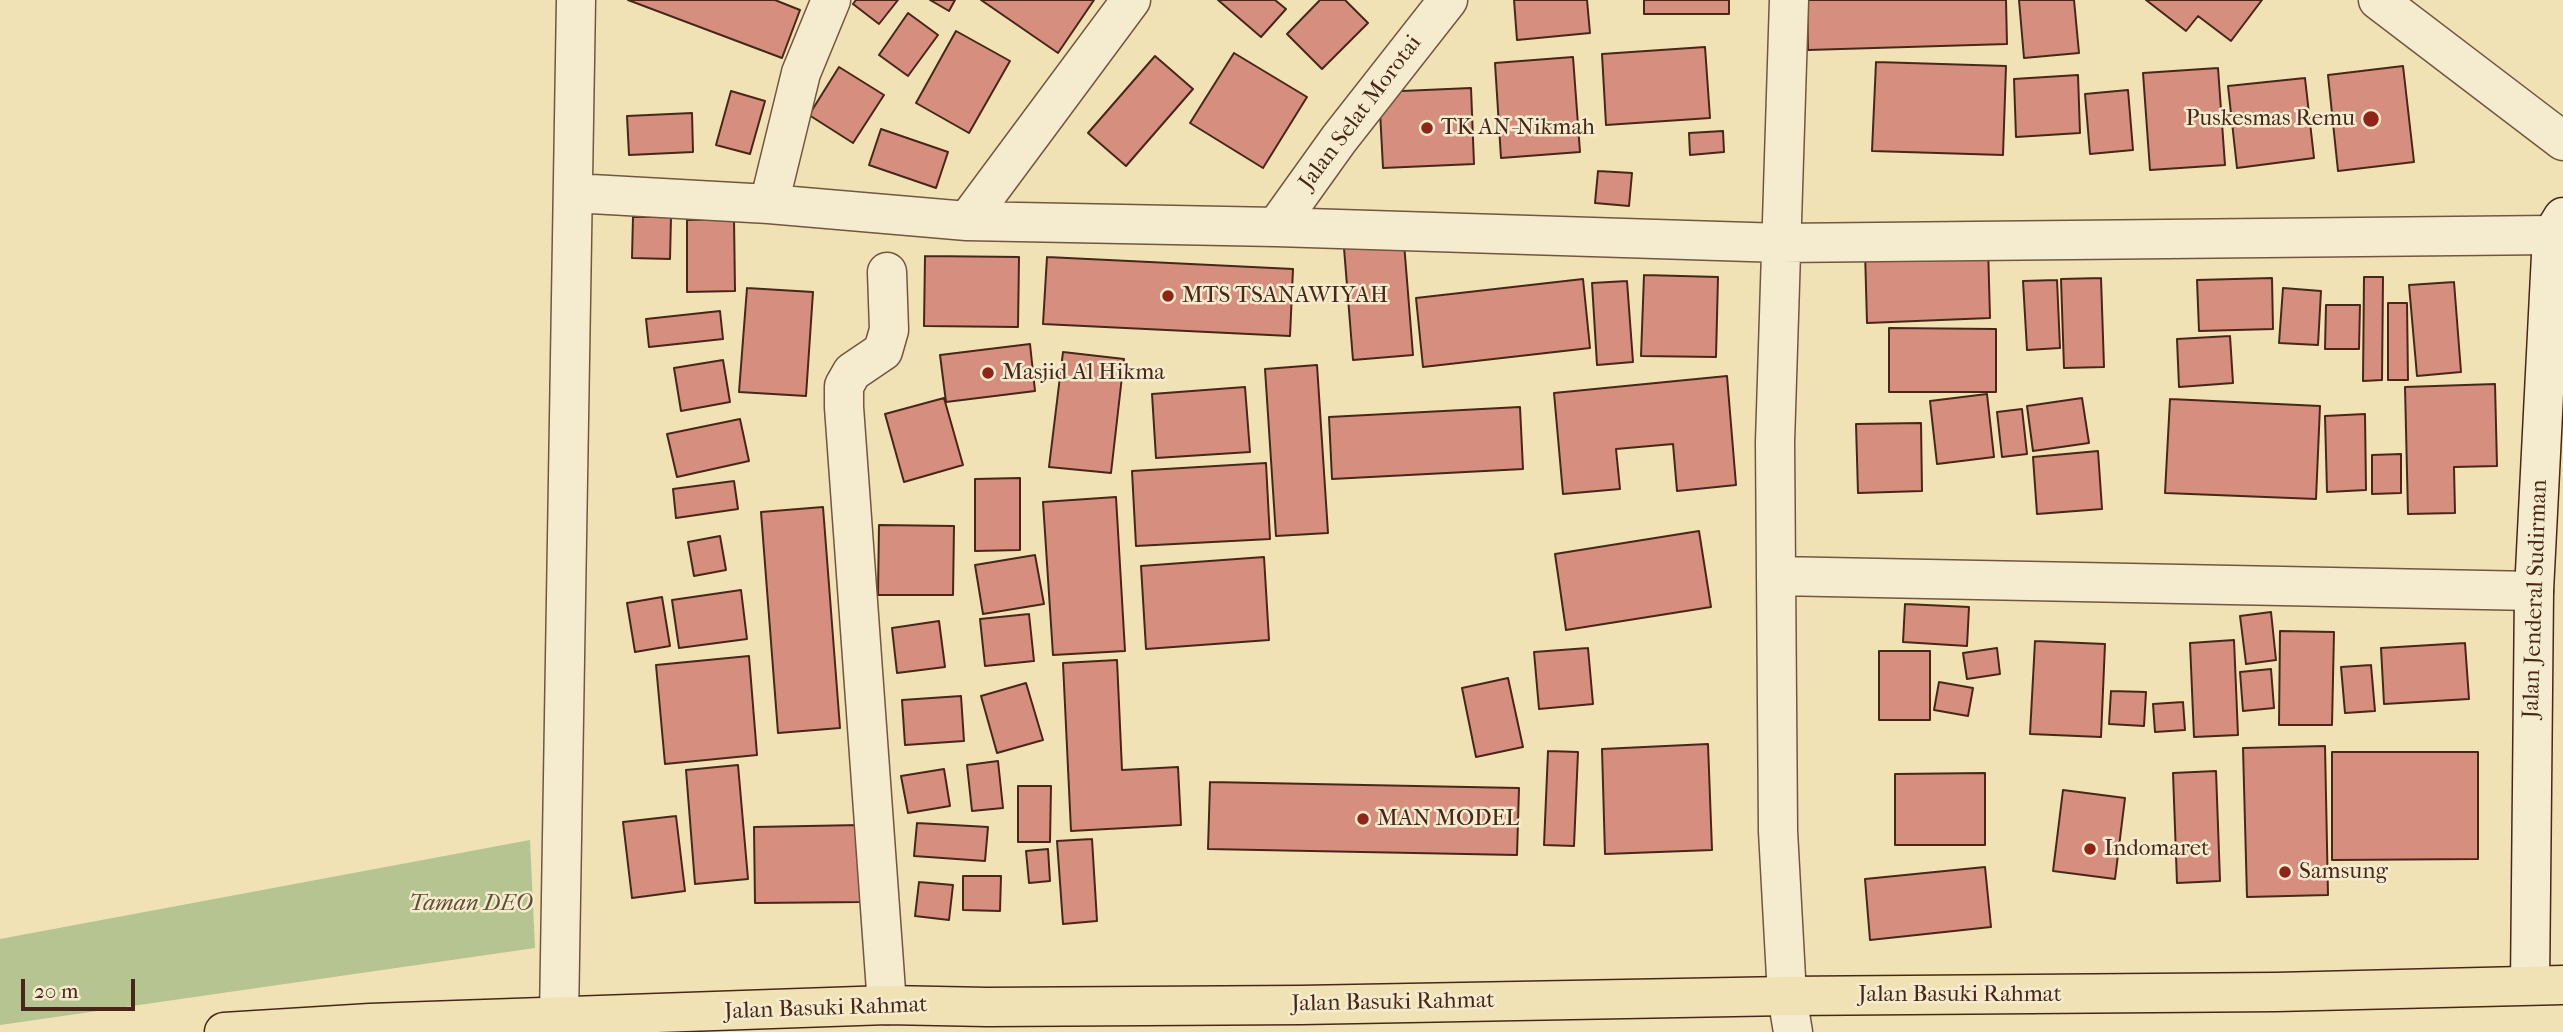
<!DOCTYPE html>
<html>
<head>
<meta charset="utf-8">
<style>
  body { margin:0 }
  #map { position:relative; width:2563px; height:1032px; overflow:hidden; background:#f0e2b5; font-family:"IM FELL French Canon",serif }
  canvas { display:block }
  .scale { position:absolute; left:21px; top:979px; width:114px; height:32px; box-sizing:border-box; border:4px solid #482719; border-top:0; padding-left:9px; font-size:21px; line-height:24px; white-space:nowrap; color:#482719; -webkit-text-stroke:5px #f5eccf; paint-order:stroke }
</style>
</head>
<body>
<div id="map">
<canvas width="2563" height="1032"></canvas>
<div class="scale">20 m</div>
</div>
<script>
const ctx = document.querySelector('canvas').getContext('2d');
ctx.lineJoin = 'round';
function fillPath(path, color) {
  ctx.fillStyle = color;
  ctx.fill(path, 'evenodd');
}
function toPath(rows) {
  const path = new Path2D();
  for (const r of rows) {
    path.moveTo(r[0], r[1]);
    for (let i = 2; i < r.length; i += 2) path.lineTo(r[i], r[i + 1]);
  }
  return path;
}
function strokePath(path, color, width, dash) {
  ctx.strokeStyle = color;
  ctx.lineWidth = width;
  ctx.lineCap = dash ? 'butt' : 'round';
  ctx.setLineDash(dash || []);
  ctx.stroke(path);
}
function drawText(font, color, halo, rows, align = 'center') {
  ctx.font = font + ' "IM FELL French Canon",serif';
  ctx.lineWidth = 5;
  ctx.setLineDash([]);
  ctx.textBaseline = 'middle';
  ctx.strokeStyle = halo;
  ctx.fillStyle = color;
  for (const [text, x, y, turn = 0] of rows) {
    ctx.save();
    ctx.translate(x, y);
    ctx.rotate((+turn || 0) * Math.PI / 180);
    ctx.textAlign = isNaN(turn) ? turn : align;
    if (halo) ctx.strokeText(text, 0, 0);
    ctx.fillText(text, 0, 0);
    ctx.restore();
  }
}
const green = toPath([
  [530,840,535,948,0,1025,0,939]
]);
const building = toPath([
  [628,0,775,0,800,10,782,58,628,0],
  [856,0,898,0,879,24,853,4,856,0],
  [930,0,955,0,949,11,930,0],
  [981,0,1094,0,1058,53,981,0],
  [1218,0,1275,0,1286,9,1261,37,1218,0],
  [1320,0,1345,0,1368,23,1322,69,1287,34,1320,0],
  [1514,0,1587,0,1590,33,1517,40,1514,0],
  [1644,0,1729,0,1729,14,1644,14,1644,0],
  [1807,0,2006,0,2007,44,1808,50,1807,0],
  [2019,0,2074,0,2079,53,2024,58,2019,0],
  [2146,0,2262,0,2231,41,2198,16,2186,31,2146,0],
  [908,13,938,35,908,76,879,55,908,13],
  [956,31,1010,61,969,133,916,103,956,31],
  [1705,47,1710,118,1606,125,1602,54,1705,47],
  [1234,53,1307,97,1263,168,1190,123,1234,53],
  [1155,56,1193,89,1126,166,1088,133,1155,56],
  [1573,57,1580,152,1501,158,1495,63,1573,57],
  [1876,62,2006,66,2003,155,1872,151,1876,62],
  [2403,66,2414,162,2338,171,2328,75,2403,66],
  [839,67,884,95,853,143,809,115,839,67],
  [2218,68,2225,165,2150,170,2143,73,2218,68],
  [2078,75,2080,133,2016,137,2014,79,2078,75],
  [2305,78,2314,158,2237,168,2228,86,2305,78],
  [1471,88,1474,164,1383,168,1379,92,1471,88],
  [2128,90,2133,150,2090,154,2085,94,2128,90],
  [731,91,765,101,750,154,716,145,731,91],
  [692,113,693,152,629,155,627,116,692,113],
  [881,129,948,152,936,188,869,165,881,129],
  [1723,131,1724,152,1690,155,1689,133,1723,131],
  [1598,171,1632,173,1629,206,1595,203,1598,171],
  [633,217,671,217,670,259,632,258,633,217],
  [734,219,735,291,687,292,687,220,734,219],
  [1404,243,1413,355,1353,360,1344,248,1404,243],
  [1988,246,1990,318,1867,323,1865,251,1988,246],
  [925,256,1019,257,1018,327,924,326,925,256],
  [1047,257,1293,269,1290,336,1043,324,1047,257],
  [1644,275,1718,277,1716,357,1641,356,1644,275],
  [2364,277,2383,277,2382,380,2363,381,2364,277],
  [2101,278,2104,367,2064,368,2061,279,2101,278],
  [2272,278,2273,329,2199,331,2197,280,2272,278],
  [1583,279,1590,348,1423,367,1416,298,1583,279],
  [2057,280,2060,348,2027,350,2023,281,2057,280],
  [1627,281,1633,362,1597,365,1592,283,1627,281],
  [2454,282,2461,372,2417,376,2409,285,2454,282],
  [747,288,813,292,806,396,739,392,747,288],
  [2283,288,2321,291,2318,345,2279,343,2283,288],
  [2388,303,2407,303,2408,380,2388,380,2388,303],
  [2326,305,2360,305,2359,349,2325,349,2326,305],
  [720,311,723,339,649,347,646,319,720,311],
  [1889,328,1996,329,1996,392,1889,392,1889,328],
  [2230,336,2233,383,2179,387,2177,339,2230,336],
  [1030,344,1035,391,946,402,940,355,1030,344],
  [1063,352,1124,359,1111,473,1049,467,1063,352],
  [723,360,730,402,681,411,674,368,723,360],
  [1317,365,1328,533,1276,536,1265,369,1317,365],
  [1727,376,1736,485,1677,491,1673,444,1616,449,1620,489,1563,494,1554,393,1727,376],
  [2495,384,2497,466,2454,467,2455,513,2408,514,2405,387,2495,384],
  [1245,387,1250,452,1156,458,1152,394,1245,387],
  [1987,394,1994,457,1937,464,1930,401,1987,394],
  [944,398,963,465,904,482,885,414,944,398],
  [2082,398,2089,443,2033,451,2027,406,2082,398],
  [2170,399,2320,406,2316,499,2165,493,2170,399],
  [1520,407,1523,469,1332,479,1329,417,1520,407],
  [2022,409,2027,454,2002,457,1997,412,2022,409],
  [2365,414,2366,490,2327,492,2325,416,2365,414],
  [740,419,749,461,677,477,667,434,740,419],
  [1921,423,1922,491,1858,493,1856,424,1921,423],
  [2098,451,2102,509,2037,514,2033,457,2098,451],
  [2401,454,2401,493,2372,494,2372,455,2401,454],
  [1266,463,1270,539,1136,546,1132,471,1266,463],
  [1020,478,1020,550,975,551,975,479,1020,478],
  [734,481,738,509,676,518,673,489,734,481],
  [1116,497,1125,651,1053,655,1043,502,1116,497],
  [823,507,840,728,778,733,761,512,823,507],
  [879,525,954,526,953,595,878,595,879,525],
  [1699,531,1711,607,1566,630,1555,554,1699,531],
  [720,536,726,570,694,576,688,542,720,536],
  [1035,555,1044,604,983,614,975,565,1035,555],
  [1264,557,1269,640,1146,649,1141,566,1264,557],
  [741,590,747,639,679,648,672,600,741,590],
  [662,597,670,646,635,652,627,603,662,597],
  [1905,604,1969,607,1967,646,1903,642,1905,604],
  [2271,612,2276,660,2246,664,2240,616,2271,612],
  [1029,614,1034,661,985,666,980,619,1029,614],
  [939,621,945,667,897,673,892,628,939,621],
  [2280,631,2334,632,2332,725,2279,725,2280,631],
  [2234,640,2238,735,2194,737,2190,643,2234,640],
  [2035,641,2105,644,2101,737,2030,734,2035,641],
  [2465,643,2469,699,2384,704,2381,648,2465,643],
  [1588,648,1593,704,1539,709,1534,652,1588,648],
  [1997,648,2000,674,1967,679,1963,653,1997,648],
  [1879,651,1930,651,1930,720,1879,720,1879,651],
  [749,656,757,755,665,764,656,665,749,656],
  [1117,660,1122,770,1178,767,1181,825,1071,831,1063,663,1117,660],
  [2371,665,2375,711,2345,713,2341,667,2371,665],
  [2271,669,2274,708,2243,711,2240,672,2271,669],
  [1508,678,1523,747,1476,757,1462,688,1508,678],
  [1939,682,1973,688,1968,716,1934,710,1939,682],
  [1026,683,1043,740,997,753,981,696,1026,683],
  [2111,691,2146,692,2144,726,2109,724,2111,691],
  [961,696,964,741,905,745,902,700,961,696],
  [2183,702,2185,730,2155,732,2153,704,2183,702],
  [1708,744,1712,850,1605,854,1602,749,1708,744],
  [2325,746,2328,895,2247,897,2243,748,2325,746],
  [1548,751,1578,752,1574,846,1544,845,1548,751],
  [2332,752,2478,752,2478,859,2332,860,2332,752],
  [998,761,1003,808,972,811,967,765,998,761],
  [738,765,748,879,695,884,686,770,738,765],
  [944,769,950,806,908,813,901,776,944,769],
  [2216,771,2220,881,2177,883,2173,773,2216,771],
  [1985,773,1985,845,1895,845,1895,774,1985,773],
  [1210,782,1519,788,1517,855,1208,849,1210,782],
  [1018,786,1051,786,1050,842,1018,842,1018,786],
  [2063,790,2125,798,2115,879,2053,871,2063,790],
  [676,816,685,891,632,898,623,822,676,816],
  [917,823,988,827,985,861,914,856,917,823],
  [861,825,862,902,755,903,754,827,861,825],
  [1092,839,1097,921,1063,924,1057,841,1092,839],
  [1048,849,1050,881,1029,883,1026,851,1048,849],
  [1985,867,1991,927,1870,940,1865,879,1985,867],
  [963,876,1001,876,1000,911,963,910,963,876],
  [919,882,953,885,949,920,915,916,919,882]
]);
const minor = toPath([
  [1789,0,1775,442,1778,831,1787,996,1793,1032],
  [2378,0,2563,141],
  [573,193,769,204,967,221,1276,227,1782,243,2552,235],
  [769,204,801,73,831,0],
  [967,221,1131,0],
  [1276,227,1339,139,1448,0],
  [887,272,889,330,883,351,852,372,844,386,844,407,887,1005],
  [1776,576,2534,591],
  [559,1017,576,0]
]);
const secondary = toPath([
  [2530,985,2534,591,2552,235,2563,217]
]);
const trunk = toPath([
  [224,1032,370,1023,887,1005,987,1007,1301,1005,1787,996,2276,992,2563,985]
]);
const markers = [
  [2371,119,9,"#8f2418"],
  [1427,128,7,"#8f2418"],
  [1168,296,7,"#8f2418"],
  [988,373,7,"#8f2418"],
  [1363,819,7,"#8f2418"],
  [2090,849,7,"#8f2418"],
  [2285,872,7,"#8f2418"]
];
const streetNames = [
  ["Jalan Selat Morotai",1361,113,-53],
  ["Jalan Jenderal Sudirman",2536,599,-88],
  ["Jalan Basuki Rahmat",1960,995],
  ["Jalan Basuki Rahmat",1393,1003,-1],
  ["Jalan Basuki Rahmat",826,1009,-2]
];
const poiNames = [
  ["Puskesmas Remu",2355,119,"right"],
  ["TK AN-Nikmah",1441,128],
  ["MTS TSANAWIYAH",1182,296],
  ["Masjid Al Hikma",1002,373],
  ["MAN MODEL",1377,819],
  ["Indomaret",2104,849],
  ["Samsung",2299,872]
];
const parkNames = [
  ["Taman DEO",471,904]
];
fillPath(green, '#b5c491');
fillPath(building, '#d68f7f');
strokePath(building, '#482719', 2);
strokePath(minor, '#725640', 41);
strokePath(secondary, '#482719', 41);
strokePath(trunk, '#482719', 41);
strokePath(minor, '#f5eccf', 38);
strokePath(secondary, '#f5eccf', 38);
strokePath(trunk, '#f0e2b5', 38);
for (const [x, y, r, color] of markers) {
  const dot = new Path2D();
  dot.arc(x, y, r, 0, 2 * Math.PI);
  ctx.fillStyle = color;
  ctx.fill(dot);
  strokePath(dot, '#f5eccf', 2.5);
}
drawText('23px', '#482719', '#f5eccf', streetNames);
drawText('23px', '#482719', '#f5eccf', poiNames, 'left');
drawText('italic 23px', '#634e37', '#f5eccf', parkNames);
</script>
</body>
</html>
